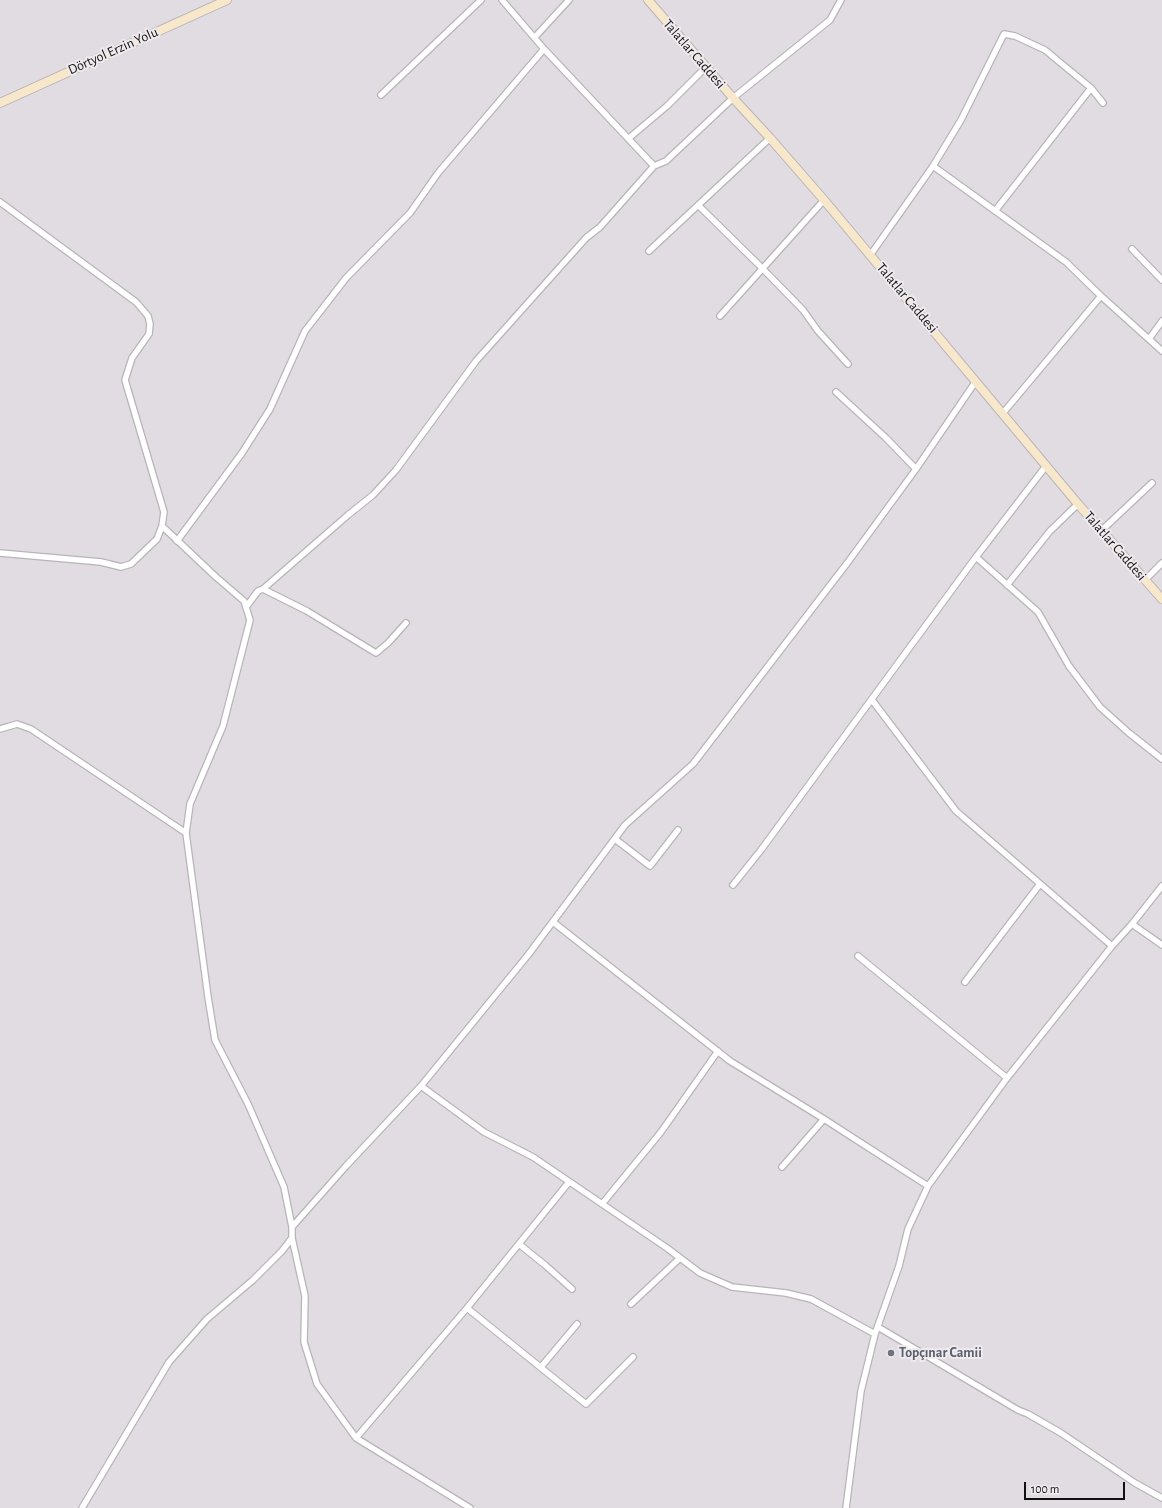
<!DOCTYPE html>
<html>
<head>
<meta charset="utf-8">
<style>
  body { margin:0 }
  #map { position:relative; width:1162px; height:1508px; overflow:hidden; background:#e1dce1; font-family:"Alegreya Sans",sans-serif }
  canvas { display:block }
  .scale { position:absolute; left:1024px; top:1482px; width:101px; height:18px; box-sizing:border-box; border:2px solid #111011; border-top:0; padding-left:5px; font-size:12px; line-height:14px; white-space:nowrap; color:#111011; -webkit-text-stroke:3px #eeeaee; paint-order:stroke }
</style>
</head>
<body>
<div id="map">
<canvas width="1162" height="1508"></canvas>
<div class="scale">100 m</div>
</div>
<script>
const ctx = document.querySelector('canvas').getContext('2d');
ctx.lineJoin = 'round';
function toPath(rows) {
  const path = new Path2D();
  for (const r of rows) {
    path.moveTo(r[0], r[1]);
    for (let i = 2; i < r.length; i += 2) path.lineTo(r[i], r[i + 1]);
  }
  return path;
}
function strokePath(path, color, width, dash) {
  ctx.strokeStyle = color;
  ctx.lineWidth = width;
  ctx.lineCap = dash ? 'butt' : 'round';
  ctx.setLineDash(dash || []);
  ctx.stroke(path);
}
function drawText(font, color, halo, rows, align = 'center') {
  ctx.font = font + ' "Alegreya Sans",sans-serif';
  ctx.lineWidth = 4;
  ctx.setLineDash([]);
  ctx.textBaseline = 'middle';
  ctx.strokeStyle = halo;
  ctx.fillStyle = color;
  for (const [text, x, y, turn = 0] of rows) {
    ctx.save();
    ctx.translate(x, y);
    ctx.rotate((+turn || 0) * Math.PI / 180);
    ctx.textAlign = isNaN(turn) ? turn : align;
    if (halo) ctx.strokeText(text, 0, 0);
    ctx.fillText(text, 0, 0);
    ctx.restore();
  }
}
const street = toPath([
  [502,0,544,49,654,166],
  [535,37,569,0],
  [381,95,481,0],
  [629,138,667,106,706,67],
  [933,166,1066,262,1101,296,1162,351],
  [0,202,136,302,148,316,150,324,149,334,132,358,125,380,164,512,162,526,157,539,131,564,121,567,101,562,0,553],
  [698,205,762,268,803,310,818,331,848,364],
  [995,211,1091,88],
  [1132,249,1162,280],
  [649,251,770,138],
  [871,254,933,166,961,120,1004,34,1015,36,1045,50,1091,88,1103,103],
  [720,316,824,200],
  [1149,339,1162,321],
  [836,392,886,438,916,469],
  [1003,413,1101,296],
  [162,526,216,577,244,601,250,620,223,726,190,804,186,833,208,997,215,1040,248,1104,284,1187,292,1227,292,1238,305,1296,304,1342,317,1384,356,1438,470,1508],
  [1101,531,1152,483],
  [177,541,242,453,270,409,305,331,326,304,346,278,410,213,438,173,544,49],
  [976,557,1038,612,1069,666,1100,707,1129,733,1162,759],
  [1145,580,1162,563],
  [1007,585,1050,531,1078,504],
  [263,589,348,515,373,495,396,470,476,361,586,238,600,227,654,166,666,161,733,98,830,20,841,0],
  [246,607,258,591,263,589,307,611,376,653,388,643,406,623],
  [872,700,956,811,1112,946],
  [0,729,17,724,31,729,186,833],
  [615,839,650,866,678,830],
  [733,885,761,850,976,557,1046,466],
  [553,922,730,1061,824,1119,928,1186],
  [1132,924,1162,945],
  [858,956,1007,1078],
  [965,982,1040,884],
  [421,1086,484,1132,533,1157,667,1248,700,1273,732,1287,786,1293,811,1299,875,1334],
  [782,1167,824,1119],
  [602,1204,661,1132,718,1051],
  [292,1227,346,1166,421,1086,528,955,625,825,693,764,848,562,916,469,976,381],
  [519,1244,545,1265,572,1289],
  [631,1304,680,1258],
  [467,1308,586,1404,633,1357],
  [878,1327,1018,1410,1028,1414,1061,1433,1135,1483,1162,1498],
  [541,1367,577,1324],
  [356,1438,467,1308,569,1182],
  [82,1508,169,1362,207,1319,253,1280,282,1251,292,1238],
  [846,1508,861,1391,875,1334,899,1266,908,1229,928,1186,1007,1078,1112,946,1132,924,1162,886]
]);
const secondary = toPath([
  [648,0,733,98,770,138,824,200,1078,504,1162,599],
  [0,103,227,0]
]);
const markers = [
  [891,1353,4,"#6b7280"]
];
const streetNames = [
  ["Dörtyol Erzin Yolu",113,51,-24],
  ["Talatlar Caddesi",694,54,49],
  ["Talatlar Caddesi",907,298,50],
  ["Talatlar Caddesi",1115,546,49]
];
const worshipNames = [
  ["Topçınar Camii",899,1353]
];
strokePath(street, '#b8b4b8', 8);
strokePath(secondary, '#b8b4b8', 10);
strokePath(street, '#fff', 5.5);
strokePath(secondary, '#f7e8cb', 8);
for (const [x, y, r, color] of markers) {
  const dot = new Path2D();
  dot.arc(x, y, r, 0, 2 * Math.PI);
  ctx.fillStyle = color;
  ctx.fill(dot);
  strokePath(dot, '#eeeaee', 1.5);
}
drawText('14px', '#111011', '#eeeaee', streetNames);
drawText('bold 14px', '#5b616d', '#eeeaee', worshipNames, 'left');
</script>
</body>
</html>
